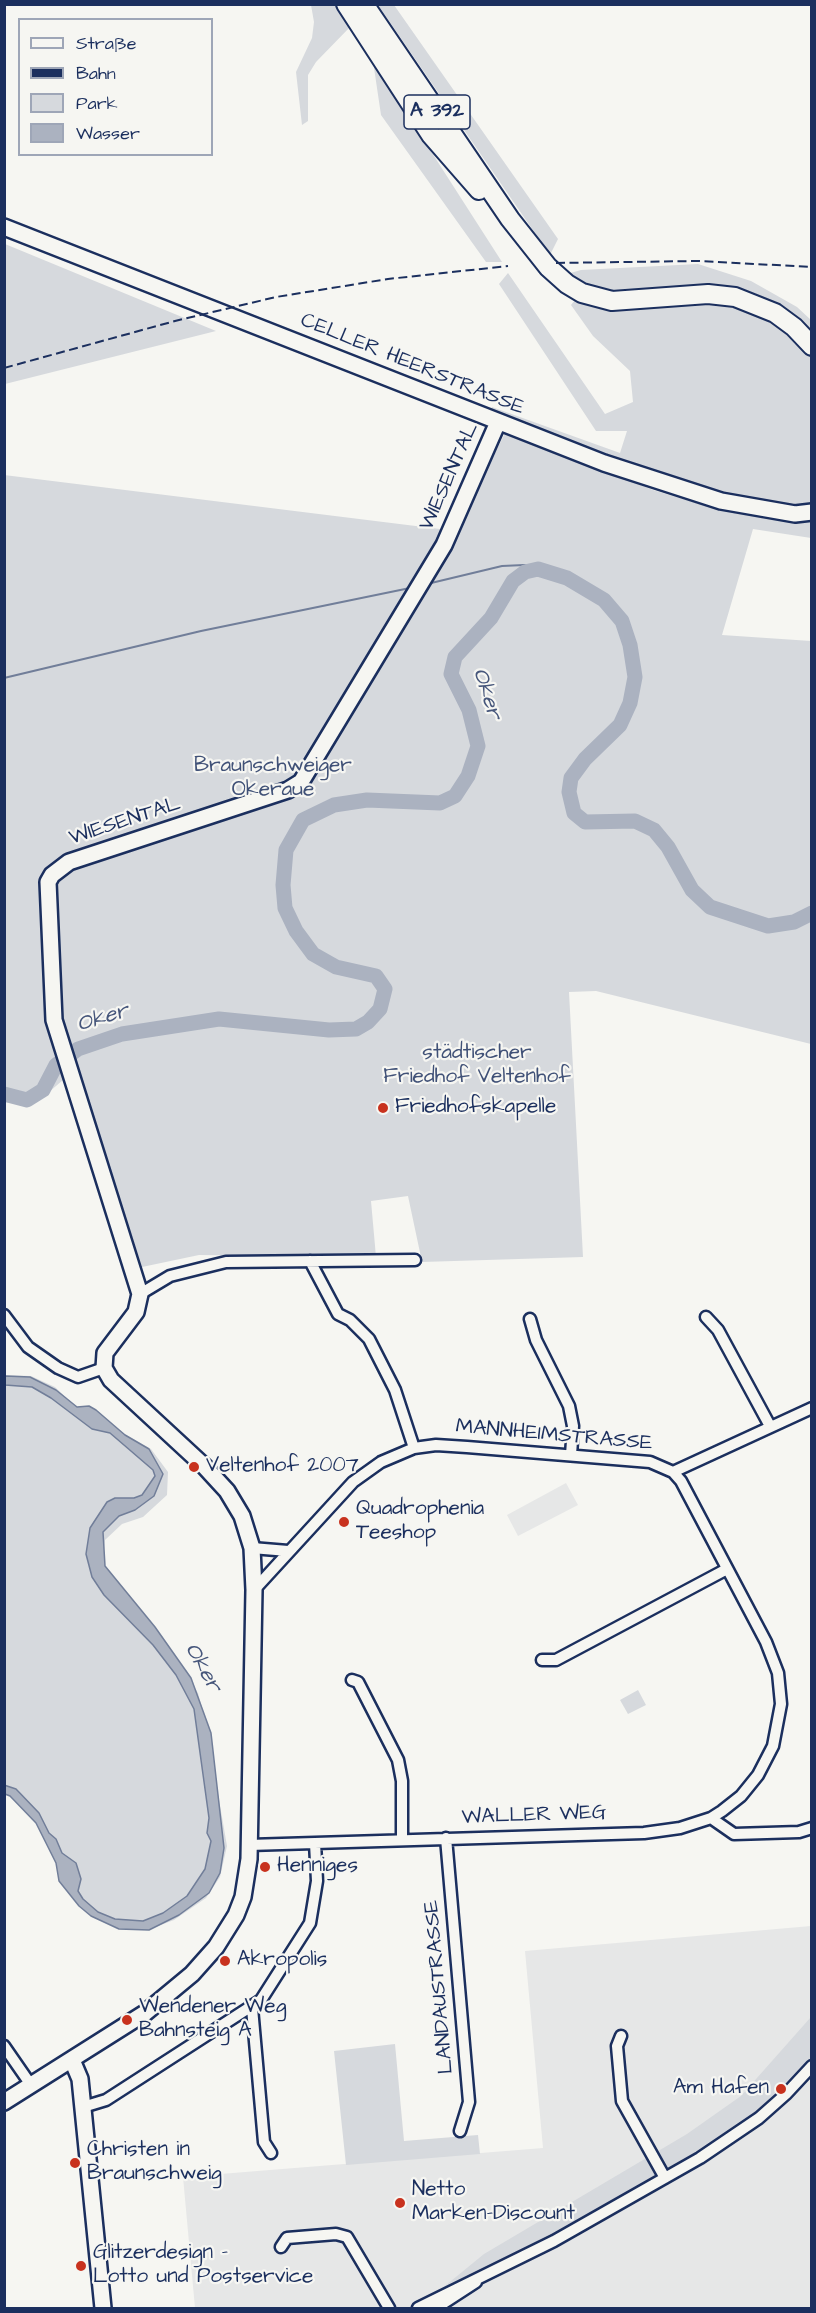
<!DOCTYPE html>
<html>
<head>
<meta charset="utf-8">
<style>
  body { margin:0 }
  #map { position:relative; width:816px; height:2313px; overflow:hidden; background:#f6f6f2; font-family:"Architects Daughter",sans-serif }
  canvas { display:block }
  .frame { position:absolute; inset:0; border:6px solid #1b2f5e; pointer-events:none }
  .legend { position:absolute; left:18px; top:18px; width:195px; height:138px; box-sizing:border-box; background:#f6f6f2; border:2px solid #9ea6b7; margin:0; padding:8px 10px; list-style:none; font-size:18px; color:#1b2f5e }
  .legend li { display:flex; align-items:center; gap:12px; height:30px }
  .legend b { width:30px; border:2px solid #9ea6b7 }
</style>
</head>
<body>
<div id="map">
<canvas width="816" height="2313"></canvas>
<div class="frame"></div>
<ul class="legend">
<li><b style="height:8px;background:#f6f6f2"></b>Straße</li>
<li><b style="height:8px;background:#1b2f5e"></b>Bahn</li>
<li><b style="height:16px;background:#d6d9dd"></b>Park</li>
<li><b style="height:16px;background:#abb2c0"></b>Wasser</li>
</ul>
</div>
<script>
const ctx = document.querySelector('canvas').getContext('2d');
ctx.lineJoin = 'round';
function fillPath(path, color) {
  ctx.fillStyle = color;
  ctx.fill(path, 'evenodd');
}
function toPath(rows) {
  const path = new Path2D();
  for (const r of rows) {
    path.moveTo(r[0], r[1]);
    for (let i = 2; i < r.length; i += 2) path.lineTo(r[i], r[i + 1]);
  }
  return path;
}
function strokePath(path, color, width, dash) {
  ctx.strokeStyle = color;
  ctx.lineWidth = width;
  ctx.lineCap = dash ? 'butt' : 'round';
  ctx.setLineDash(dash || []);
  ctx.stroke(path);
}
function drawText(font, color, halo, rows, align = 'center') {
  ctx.font = font + ' "Architects Daughter",sans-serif';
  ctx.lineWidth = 4.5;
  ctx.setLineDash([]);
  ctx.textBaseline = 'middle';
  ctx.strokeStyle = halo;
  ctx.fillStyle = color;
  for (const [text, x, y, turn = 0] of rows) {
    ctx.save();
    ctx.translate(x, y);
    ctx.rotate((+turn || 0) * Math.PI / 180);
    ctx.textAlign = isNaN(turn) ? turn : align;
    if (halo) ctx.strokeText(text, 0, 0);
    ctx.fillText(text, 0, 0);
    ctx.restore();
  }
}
const built = toPath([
  [566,1483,578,1505,518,1536,507,1515],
  [811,1926,811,2308,195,2308,183,2177,543,2148,525,1951]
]);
const green = toPath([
  [311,5,335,5,350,27,316,62,308,75,308,121,302,125,296,72,312,38,314,22],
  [378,5,394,5,558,239,550,255],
  [373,61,502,262,486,262,381,115],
  [5,244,216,331,5,384],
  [698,264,751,281,797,307,811,320,811,336,763,300,595,292,567,274,581,270],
  [508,273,605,414,633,402,630,371,593,336,571,305,575,300,611,310,677,306,714,299,756,309,797,339,811,355,811,506,801,509,756,503,685,485,490,411,492,407,620,453,627,431,596,431,499,284],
  [506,431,653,490,706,506,795,522,811,520,811,538,753,529,722,635,811,641,811,1044,596,991,569,992,583,1257,422,1262,408,1196,371,1201,376,1257,199,1255,142,1267,77,1068,49,1092,28,1105,5,1102,4,475,456,531],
  [4,1375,31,1376,55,1387,74,1405,151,1449,168,1472,167,1495,143,1517,122,1524,105,1540,102,1571,167,1643,198,1693,206,1724,227,1846,220,1877,206,1898,174,1920,150,1929,88,1913,38,1822,12,1794,5,1792],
  [638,1690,646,1705,628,1714,620,1700],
  [811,2017,811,2072,739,2133,485,2274,440,2290,484,2254,687,2134,741,2096],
  [395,2044,404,2141,478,2135,480,2154,346,2165,334,2051]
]);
const water = toPath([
  [5,1376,30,1377,56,1390,77,1407,89,1406,96,1410,125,1435,149,1449,163,1474,154,1496,135,1510,119,1516,103,1532,105,1566,155,1627,191,1678,211,1733,224,1848,220,1873,209,1893,179,1915,149,1930,119,1929,91,1916,79,1906,59,1881,56,1863,36,1823,10,1796,5,1794,4,1785,16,1789,39,1813,49,1833,56,1839,62,1853,76,1863,81,1879,78,1891,83,1899,98,1912,115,1919,143,1921,163,1913,187,1896,205,1869,211,1841,207,1833,209,1818,194,1709,176,1675,153,1645,104,1595,92,1577,86,1554,90,1528,107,1502,115,1498,134,1498,142,1495,155,1476,153,1470,110,1433,92,1429,51,1398,32,1387,5,1385,5,1376]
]);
const stream = toPath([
  [427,584,502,566,524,565,538,569],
  [4,678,201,631,410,588]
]);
const river = toPath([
  [4,1094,27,1100,43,1090,56,1065,78,1049,122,1034,219,1019,329,1030,356,1029,368,1022,380,1009,385,989,376,976,336,967,313,954,296,931,285,908,283,885,286,850,303,820,334,805,367,800,440,803,455,796,468,776,478,746,469,710,451,674,455,657,491,618,513,581,525,572,538,569,567,578,604,600,622,621,630,645,635,677,630,703,620,725,585,759,571,778,569,792,574,813,585,822,635,821,654,830,668,847,692,890,710,907,768,926,794,922,812,913]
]);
const street = toPath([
  [310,1261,338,1314,350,1320,369,1339,395,1390,414,1448],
  [140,1294,170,1276,226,1262,415,1260],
  [4,1315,28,1347,58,1368,78,1377,104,1368],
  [706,1317,718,1330,770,1426],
  [530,1319,536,1340,569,1406,573,1426,571,1455],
  [673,1472,812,1408],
  [252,1548,288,1551],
  [542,1660,556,1660,727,1569],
  [352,1680,358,1682,398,1760,402,1781,402,1839],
  [711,1818,734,1834,799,1832,812,1828],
  [446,1838,469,2102,460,2131],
  [249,1845,644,1833,680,1828,711,1818,722,1811,741,1796,758,1775,773,1746,781,1704,778,1673,766,1642,681,1481,673,1472,650,1462,467,1447,436,1445,414,1448,381,1462,353,1482,254,1590],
  [252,2008,264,2142,271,2153],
  [621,2036,617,2046,622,2101,665,2178],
  [4,2046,31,2085],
  [83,2107,106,2100,261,2000,310,1923,317,1881,315,1843],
  [281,2247,287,2238,336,2234,347,2237,389,2308],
  [418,2308,554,2241,700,2158,759,2118,786,2094,812,2066],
  [436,2308,476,2282]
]);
const secondary = toPath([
  [4,227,604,463,721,501,795,514,812,512],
  [72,2060,80,2079,103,2308],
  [4,2102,145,2013,192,1974,216,1947,236,1915,243,1897,249,1859,254,1590,252,1548,242,1516,227,1491,204,1466,111,1380,104,1368,105,1353,136,1312,140,1294,54,1020,48,882,52,875,69,862,288,790,301,782,444,545,498,422]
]);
const highway = toPath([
  [346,4,431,135,479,190],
  [364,4,510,219,548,267,567,284,582,293,612,301,708,294,735,297,775,313,794,327,812,346]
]);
const rail = toPath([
  [556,263,699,261,812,267],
  [4,368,175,321,276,297,388,279,508,266]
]);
const markers = [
  [383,1108,6,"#c8321e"],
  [194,1467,6,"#c8321e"],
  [344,1522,6,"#c8321e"],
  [265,1867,6,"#c8321e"],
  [225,1961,6,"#c8321e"],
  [127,2020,6,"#c8321e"],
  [781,2089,6,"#c8321e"],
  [75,2163,6,"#c8321e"],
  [400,2203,6,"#c8321e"],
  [81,2266,6,"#c8321e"]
];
const shields = [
  [437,112,66]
];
const shieldNames = [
  ["A 392",437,112]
];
const streetNames = [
  ["CELLER HEERSTRASSE",412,365,22],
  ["WIESENTAL",450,477,-66],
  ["WIESENTAL",125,822,-18],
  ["MANNHEIMSTRASSE",554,1436,5],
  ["WALLER WEG",534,1816,-2],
  ["LANDAUSTRASSE",440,1987,-95]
];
const parkNames = [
  ["Braunschweiger",273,767],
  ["Okeraue",273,791],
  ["städtischer",477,1054],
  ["Friedhof Veltenhof",477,1078]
];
const poiNames = [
  ["Friedhofskapelle",395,1108],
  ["Veltenhof 2007",206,1467],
  ["Quadrophenia",356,1510],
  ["Teeshop",356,1534],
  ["Henniges",277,1867],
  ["Akropolis",237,1961],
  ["Wendener Weg",139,2008],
  ["Bahnsteig A",139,2032],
  ["Am Hafen",769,2089,"right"],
  ["Christen in",87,2151],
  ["Braunschweig",87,2175],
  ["Netto",412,2191],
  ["Marken-Discount",412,2215],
  ["Glitzerdesign -",93,2254],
  ["Lotto und Postservice",93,2278]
];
const waterNames = [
  ["Oker",486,694,72],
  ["Oker",103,1019,-17],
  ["Oker",202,1668,60]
];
fillPath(built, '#e6e7e7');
fillPath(green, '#d6d9dd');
fillPath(water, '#abb2c0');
strokePath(water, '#717e99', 1.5);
strokePath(stream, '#717e99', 2);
strokePath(river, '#abb2c0', 15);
strokePath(street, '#1b2f5e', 15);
strokePath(secondary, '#1b2f5e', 20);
strokePath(highway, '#1b2f5e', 22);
strokePath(street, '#f6f6f2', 10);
strokePath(secondary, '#f6f6f2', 15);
strokePath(highway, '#f6f6f2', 18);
strokePath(rail, '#1b2f5e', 2, [9, 4.5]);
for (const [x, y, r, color] of markers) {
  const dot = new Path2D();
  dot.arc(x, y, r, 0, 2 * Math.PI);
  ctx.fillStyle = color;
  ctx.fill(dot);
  strokePath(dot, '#f6f6f2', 2);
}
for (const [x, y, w] of shields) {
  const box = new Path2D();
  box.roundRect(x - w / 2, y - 17, w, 34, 4.5);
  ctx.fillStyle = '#f6f6f2';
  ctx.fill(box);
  strokePath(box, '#1b2f5e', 1.5);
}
drawText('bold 20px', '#1b2f5e', null, shieldNames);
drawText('21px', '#1b2f5e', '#f6f6f2', streetNames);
drawText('21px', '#405177', '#f6f6f2', parkNames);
drawText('21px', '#1b2f5e', '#f6f6f2', poiNames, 'left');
drawText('italic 22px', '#46567b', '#f6f6f2', waterNames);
</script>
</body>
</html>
